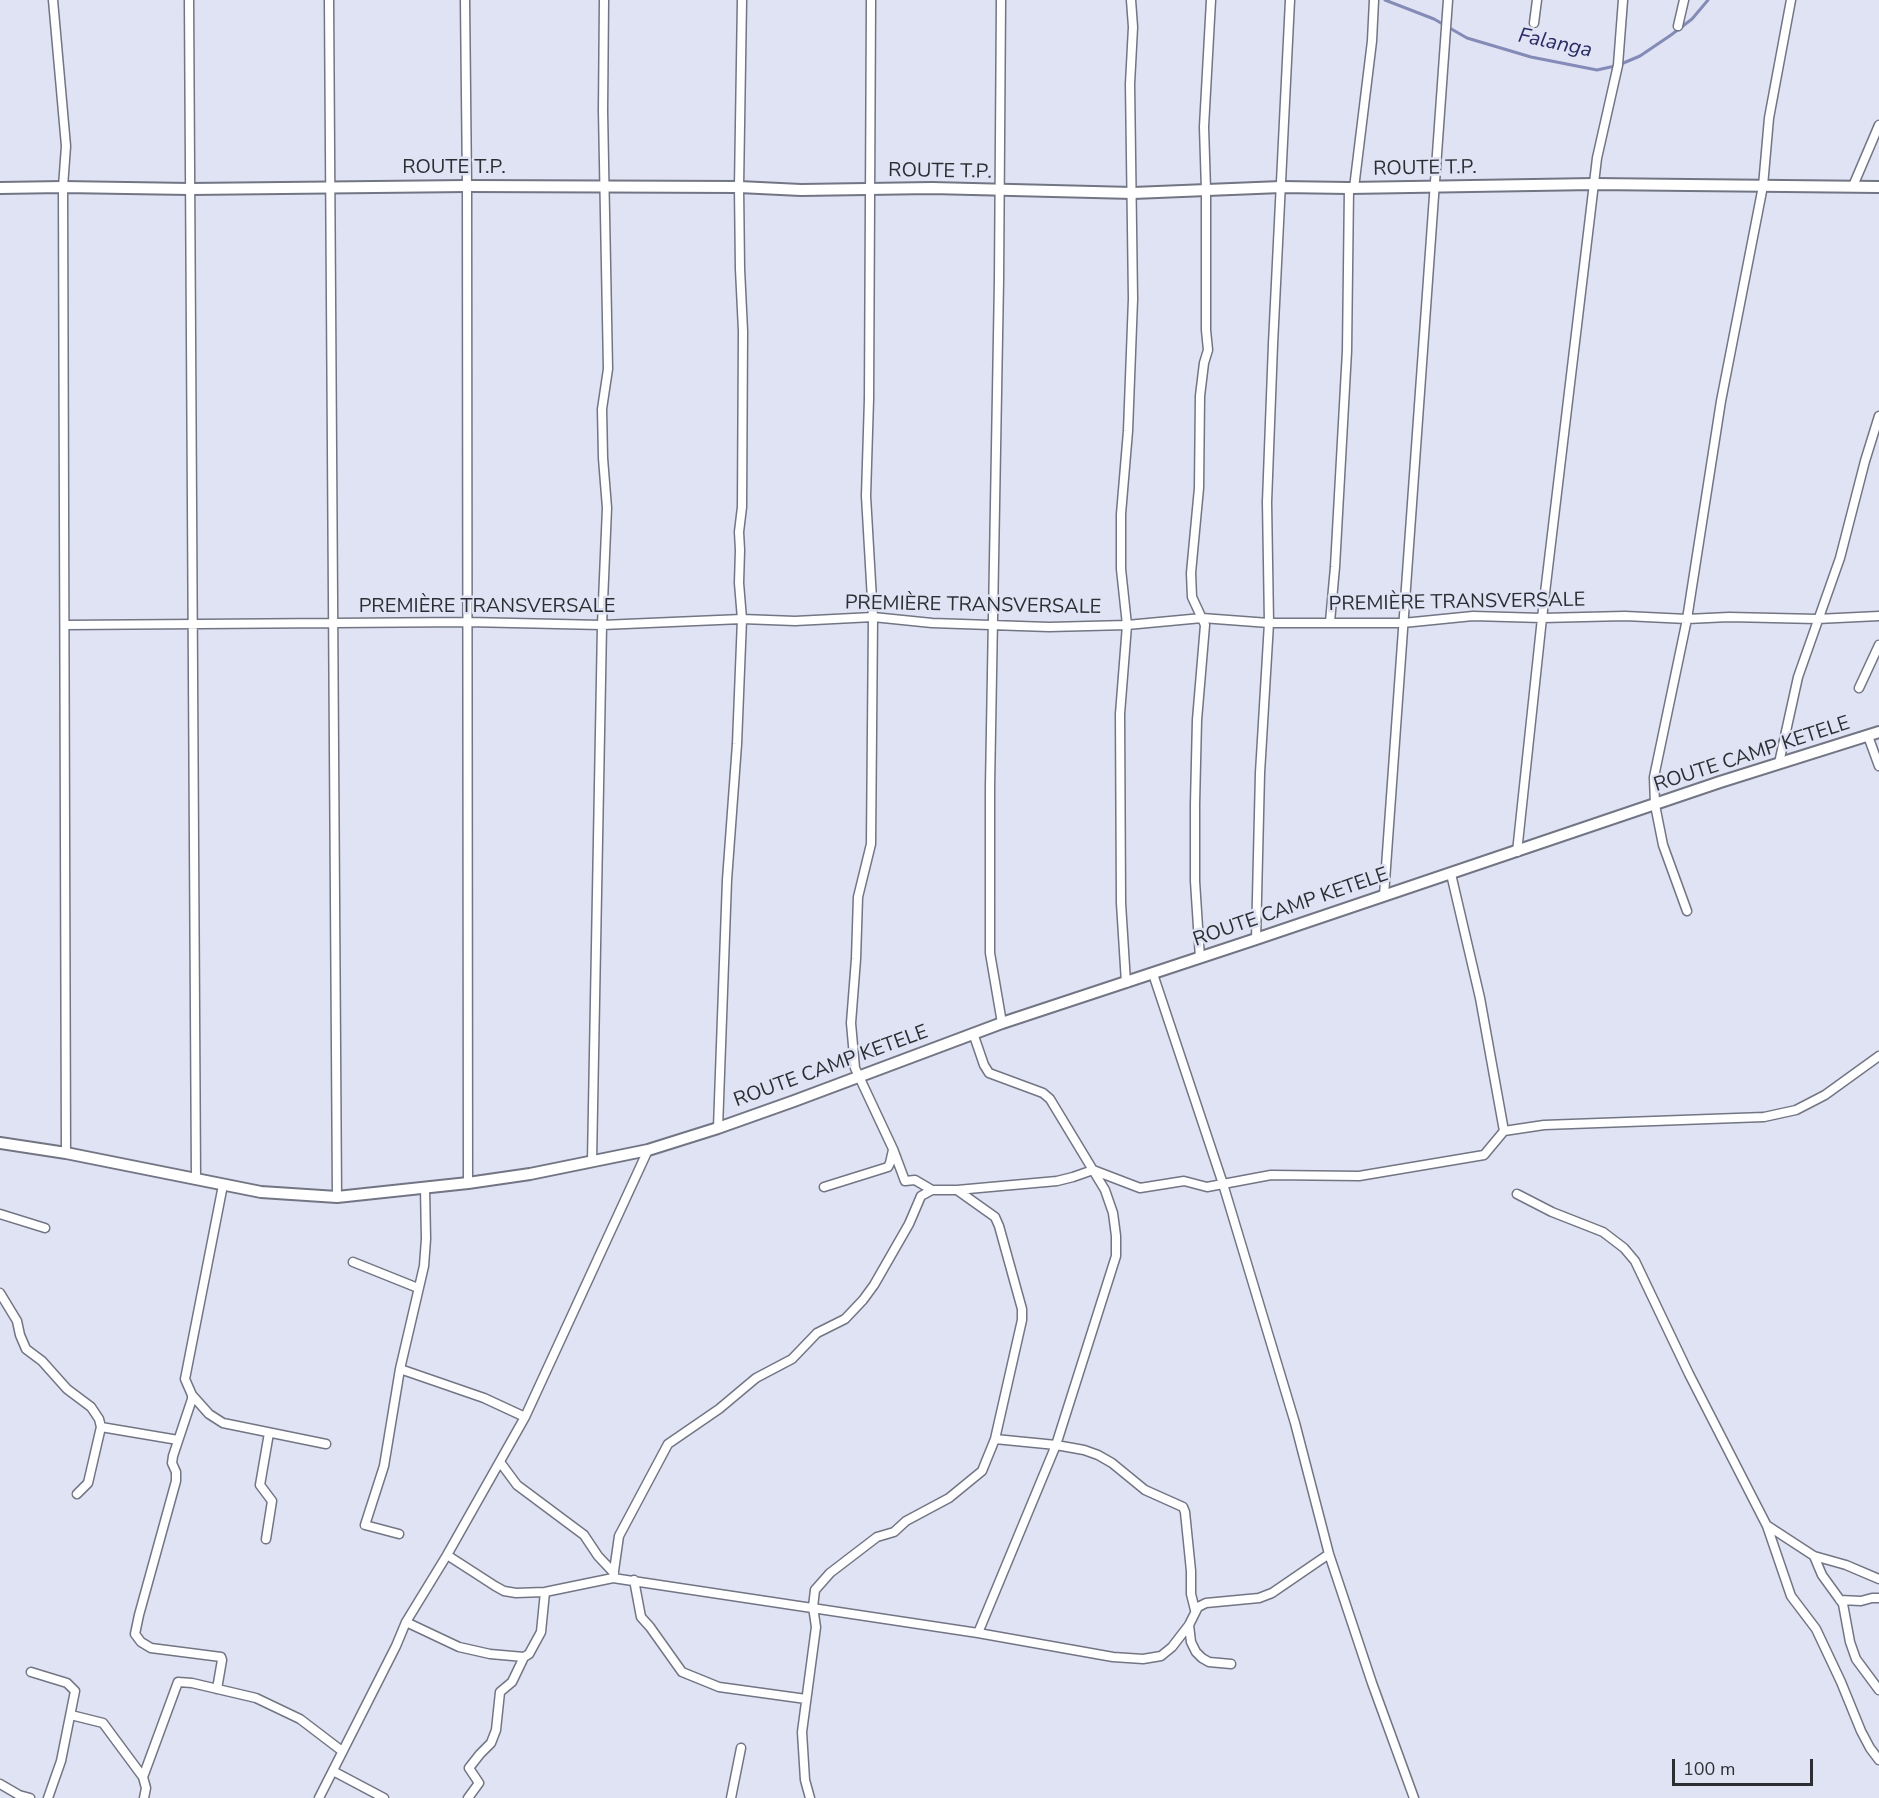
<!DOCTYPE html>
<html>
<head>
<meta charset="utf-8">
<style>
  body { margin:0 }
  #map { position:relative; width:1879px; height:1798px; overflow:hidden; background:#e0e3f4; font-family:"Nunito Sans",sans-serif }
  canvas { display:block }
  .scale { position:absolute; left:1672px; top:1759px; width:141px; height:27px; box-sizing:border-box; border:3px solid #2d2e34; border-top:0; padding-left:8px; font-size:18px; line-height:21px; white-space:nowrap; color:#2d2e34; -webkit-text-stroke:4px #e0e3f4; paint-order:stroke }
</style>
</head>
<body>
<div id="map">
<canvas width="1879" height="1798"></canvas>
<div class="scale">100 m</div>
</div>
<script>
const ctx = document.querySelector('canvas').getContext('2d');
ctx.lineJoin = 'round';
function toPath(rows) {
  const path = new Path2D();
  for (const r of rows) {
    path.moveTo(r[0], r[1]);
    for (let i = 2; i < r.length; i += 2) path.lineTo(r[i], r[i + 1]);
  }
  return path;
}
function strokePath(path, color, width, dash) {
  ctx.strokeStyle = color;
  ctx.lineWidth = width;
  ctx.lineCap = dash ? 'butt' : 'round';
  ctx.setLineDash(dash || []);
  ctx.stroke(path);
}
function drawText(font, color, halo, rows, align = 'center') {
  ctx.font = font + ' "Nunito Sans",sans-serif';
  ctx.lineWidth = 5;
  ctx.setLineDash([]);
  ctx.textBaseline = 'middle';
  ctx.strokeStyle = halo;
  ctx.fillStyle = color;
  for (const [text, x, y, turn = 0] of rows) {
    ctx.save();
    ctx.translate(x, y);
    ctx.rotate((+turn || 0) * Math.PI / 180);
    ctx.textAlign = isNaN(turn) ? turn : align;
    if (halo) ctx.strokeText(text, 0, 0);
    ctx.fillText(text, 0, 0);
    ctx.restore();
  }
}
const stream = toPath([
  [1385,0,1434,19,1467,38,1531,57,1597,70,1615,66],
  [1621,64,1640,56,1671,35,1692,19,1708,0]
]);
const minor = toPath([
  [53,0,66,146,63,187,66,1153],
  [189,0,196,1179],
  [329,0,337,1197],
  [465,0,467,186,468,1183],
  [1001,0,999,280,990,786,990,953,1002,1023],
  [1534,23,1537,0],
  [1678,26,1684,0],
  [1853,186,1879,125],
  [1354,188,1372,41,1374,0],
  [1330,622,1335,567,1347,351,1349,188],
  [65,625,468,622,602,625,742,619,795,621,873,617,932,623,1049,627,1127,625,1202,618,1269,623,1403,623,1473,616,1542,618,1625,616,1687,619,1729,617,1817,619,1879,616],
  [1859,688,1879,645],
  [1868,736,1879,766],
  [1779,763,1798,677,1840,558,1865,461,1879,416],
  [1517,852,1542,618,1597,158,1618,65,1623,0],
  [1451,874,1480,998,1504,1131],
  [1384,895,1448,0],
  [1687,911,1663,845,1655,805,1654,777,1687,619,1721,401,1763,186,1769,118,1791,0],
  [1256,939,1260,773,1269,623,1267,502,1273,344,1290,0],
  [1200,958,1195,881,1195,804,1197,720,1205,625,1192,597,1191,573,1199,488,1200,396,1204,363,1208,350,1206,330,1206,190,1204,127,1211,0],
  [1153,974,1223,1184,1295,1423,1329,1554,1372,1683,1414,1798],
  [1126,983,1121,903,1120,714,1127,625,1121,569,1121,514,1128,431,1133,299,1130,84,1133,27,1131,0],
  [973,1033,984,1065,989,1073,1043,1093,1050,1099,1105,1190,1113,1213,1116,1236,1116,1256,1056,1445,978,1633],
  [718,1128,727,880,737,744,742,619,739,583,740,550,739,532,742,507,743,331,740,269,739,187,742,0],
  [592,1161,602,625,607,508,603,458,602,409,608,369,603,111,604,0],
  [824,1187,888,1167,890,1163,893,1150],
  [957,1190,1057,1181,1073,1177,1093,1170,1140,1188,1184,1181,1207,1187,1271,1175,1359,1176,1484,1155,1504,1131,1544,1125,1764,1117,1796,1110,1825,1095,1879,1056],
  [1517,1194,1552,1212,1603,1232,1624,1248,1635,1261,1689,1374,1767,1526,1791,1596,1816,1629,1841,1682,1861,1731,1870,1748,1879,1760],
  [0,1214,45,1228],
  [353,1262,418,1288],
  [0,1293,17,1321,20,1335,26,1349,42,1361,67,1389,91,1407,99,1419,101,1427,88,1483,77,1494],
  [400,1369,484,1398,525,1417],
  [192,1395,209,1414,223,1423,326,1444],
  [101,1427,178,1440],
  [995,1439,1056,1445,1084,1450,1098,1455,1112,1463,1145,1490,1183,1507,1185,1512,1191,1571,1191,1594,1195,1610],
  [500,1462,517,1485,584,1535,598,1556,614,1573],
  [1768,1526,1814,1556,1846,1565,1879,1579],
  [399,1534,365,1525,384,1466,400,1369,424,1266,426,1239,425,1188],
  [266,1539,272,1501,260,1485,269,1433],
  [447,1555,495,1586,504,1591,516,1593,545,1592,613,1578,978,1633,1113,1657,1143,1659,1161,1656,1172,1647,1189,1625,1198,1607,1206,1603,1259,1598,1272,1593,1329,1554],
  [1814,1556,1822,1575,1843,1604,1850,1642,1856,1659,1879,1690],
  [613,1578,619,1536,668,1444,719,1409,756,1378,792,1359,817,1333,845,1319,863,1300,874,1285,909,1224,921,1196,932,1190],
  [634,1580,641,1617,650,1627,682,1672,719,1687,806,1699],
  [1840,1600,1861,1601,1872,1598,1879,1598],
  [406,1622,459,1647,490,1654,524,1657],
  [1189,1625,1191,1642,1196,1652,1202,1658,1209,1662,1231,1664],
  [31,1672,67,1683,75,1691,61,1761,48,1798],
  [217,1689,222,1660,221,1657,151,1648,141,1642,135,1634,139,1615,176,1481,176,1472,172,1463,173,1456,192,1399,192,1395,185,1379,223,1185],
  [71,1715,103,1723,143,1777,146,1788,144,1798],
  [333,1771,384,1798],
  [143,1777,178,1682,192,1683,256,1698,300,1719,342,1751],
  [0,1784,19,1795,30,1798],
  [319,1798,396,1646,406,1622,447,1555,525,1417,648,1150],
  [468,1798,479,1783,469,1768,480,1754,491,1743,496,1730,500,1692,512,1682,524,1657,529,1654,541,1632,545,1592],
  [731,1798,741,1748],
  [810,1798,805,1780,802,1732,816,1627,813,1607,815,1590,830,1573,877,1537,894,1532,906,1521,949,1498,982,1471,995,1439,1022,1320,1022,1309,999,1226,995,1217,957,1190,932,1190,915,1180,905,1181,893,1149,855,1068,851,1023,856,959,858,897,871,844,873,617,866,496,869,399,871,0]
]);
const tertiary = toPath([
  [0,188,63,187,190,189,467,186,739,187,801,190,932,188,1133,193,1281,187,1349,188,1594,184,1879,187],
  [0,1143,66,1153,261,1192,337,1197,468,1183,530,1174,648,1150,718,1128,794,1101,1002,1023,1256,939,1720,782,1879,732]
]);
const streetNames = [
  ["ROUTE T.P.",454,168],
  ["ROUTE T.P.",1425,169,-1],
  ["ROUTE T.P.",940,172,1],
  ["PREMIÈRE TRANSVERSALE",1457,603,-1],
  ["PREMIÈRE TRANSVERSALE",973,606,1],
  ["PREMIÈRE TRANSVERSALE",487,607],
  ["ROUTE CAMP KETELE",1752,755,-18],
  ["ROUTE CAMP KETELE",1291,908,-19],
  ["ROUTE CAMP KETELE",831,1067,-20]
];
const waterNames = [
  ["Falanga",1555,44,12]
];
strokePath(stream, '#848bb7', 3);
strokePath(minor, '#727583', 11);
strokePath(tertiary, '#727583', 14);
strokePath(minor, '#fff', 8);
strokePath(tertiary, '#fff', 10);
drawText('20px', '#2d2e34', '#e0e3f4', streetNames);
drawText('italic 21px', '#282c63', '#e0e3f4', waterNames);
</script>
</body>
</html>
